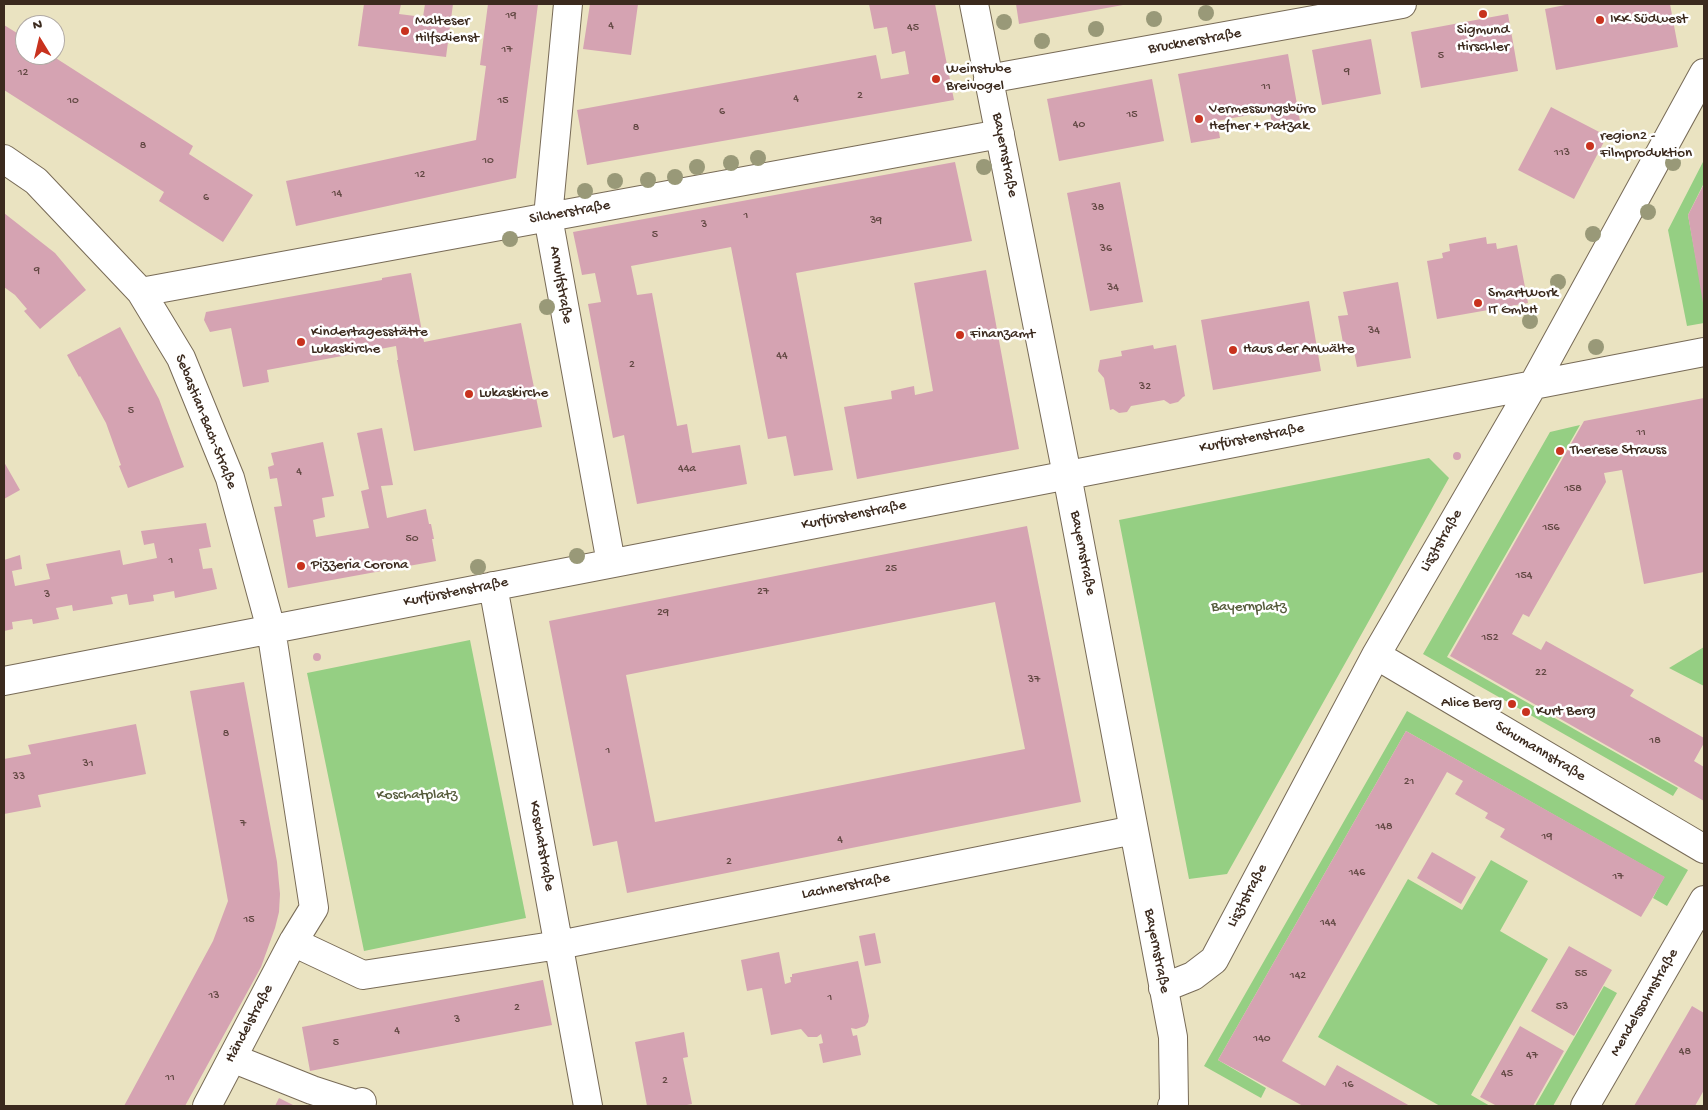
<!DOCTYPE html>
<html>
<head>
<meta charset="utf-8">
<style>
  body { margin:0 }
  #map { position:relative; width:1708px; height:1110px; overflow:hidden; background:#eae3c1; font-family:"Gochi Hand",sans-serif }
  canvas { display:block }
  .frame { position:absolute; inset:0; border:5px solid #3b2a1e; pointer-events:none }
  .north { position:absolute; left:15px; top:15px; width:50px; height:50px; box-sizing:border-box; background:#fff; border:1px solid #b1aaa5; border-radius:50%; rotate:351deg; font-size:14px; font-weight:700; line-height:20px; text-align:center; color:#3b2a1e }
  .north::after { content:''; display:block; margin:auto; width:18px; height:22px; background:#c8321e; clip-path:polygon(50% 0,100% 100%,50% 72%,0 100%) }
</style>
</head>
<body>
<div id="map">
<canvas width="1708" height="1110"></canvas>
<div class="frame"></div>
<div class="north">N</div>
</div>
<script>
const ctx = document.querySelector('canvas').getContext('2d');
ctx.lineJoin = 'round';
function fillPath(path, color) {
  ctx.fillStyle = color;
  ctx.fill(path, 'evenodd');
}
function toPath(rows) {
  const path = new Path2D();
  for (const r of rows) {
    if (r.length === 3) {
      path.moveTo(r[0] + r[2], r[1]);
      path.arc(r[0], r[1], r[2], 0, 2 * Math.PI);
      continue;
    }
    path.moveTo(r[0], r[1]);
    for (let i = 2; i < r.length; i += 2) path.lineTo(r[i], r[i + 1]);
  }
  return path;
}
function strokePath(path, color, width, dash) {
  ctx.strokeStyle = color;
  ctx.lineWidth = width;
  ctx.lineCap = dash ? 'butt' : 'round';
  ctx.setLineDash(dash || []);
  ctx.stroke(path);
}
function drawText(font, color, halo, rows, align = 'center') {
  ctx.font = font + ' "Gochi Hand",sans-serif';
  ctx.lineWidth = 5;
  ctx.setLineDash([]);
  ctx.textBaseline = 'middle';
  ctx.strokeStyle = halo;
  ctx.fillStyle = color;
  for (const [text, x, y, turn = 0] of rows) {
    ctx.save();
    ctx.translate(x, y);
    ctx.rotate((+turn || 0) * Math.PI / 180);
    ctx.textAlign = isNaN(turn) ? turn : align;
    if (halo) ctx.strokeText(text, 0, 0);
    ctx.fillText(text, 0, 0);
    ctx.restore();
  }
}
const green = toPath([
  [1704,160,1704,183,1688,215,1704,302,1704,323,1687,326,1668,230],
  [1580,425,1447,657,1678,788,1673,796,1423,654,1550,432],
  [1429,458,1449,478,1227,874,1189,879,1119,520],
  [470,640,526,918,364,951,307,673],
  [1704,647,1704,686,1669,668],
  [1407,711,1688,870,1667,906,1653,898,1664,877,1406,731,1218,1060,1266,1088,1261,1098,1204,1066],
  [1491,860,1528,881,1500,931,1548,959,1471,1095,1490,1106,1440,1106,1318,1037,1408,879,1462,910],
  [1604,986,1617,993,1553,1106,1535,1106]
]);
const building = toPath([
  [364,4,401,4,399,14,423,17,425,4,453,4,446,57,358,46],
  [488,4,538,4,516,178,296,226,286,181,476,140,486,66,480,65],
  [590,4,638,4,631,55,583,49],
  [869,4,935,4,954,100,587,165,577,110,876,55,881,79,909,74,905,51,892,54,887,27,874,29],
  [1016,4,1123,4,1123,5,1019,24],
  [1570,4,1670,4,1678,47,1556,70,1545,9],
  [1508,14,1518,71,1421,88,1411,32],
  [4,25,25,38,25,55,51,55,193,146,189,154,253,195,223,242,159,201,164,192,4,90],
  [1371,39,1381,94,1322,105,1312,50],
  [1288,54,1300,121,1272,126,1270,111,1217,121,1220,138,1191,143,1178,74],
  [1152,79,1164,141,1059,161,1047,99],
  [1551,107,1607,136,1574,199,1518,170],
  [955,162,972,241,796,273,833,470,794,476,786,436,768,439,731,247,631,266,637,295,652,293,677,426,687,424,692,453,740,445,747,484,637,504,624,435,613,438,588,304,601,302,595,273,582,275,573,232],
  [1120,182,1143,302,1090,311,1067,193],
  [1704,184,1704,303,1703,303,1688,215],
  [4,213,55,253,86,290,40,329,24,311,27,309,15,295,4,287],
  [1486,237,1487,244,1496,243,1497,249,1517,245,1528,303,1437,319,1427,261,1443,258,1442,253,1450,251,1449,244],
  [986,270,1019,449,857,479,844,407,892,399,891,391,914,386,915,395,933,391,914,283],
  [411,273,424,342,521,323,542,427,414,451,397,360,398,360,396,346,267,370,269,382,243,387,231,328,210,332,204,320,206,312,382,280,382,278],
  [1398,282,1411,358,1357,367,1353,346,1344,348,1338,316,1348,315,1343,292],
  [1309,301,1321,371,1213,390,1201,320],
  [120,327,159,399,184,467,128,488,119,466,121,465,106,423,80,376,79,377,67,355],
  [1153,345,1154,349,1176,345,1185,396,1183,397,1178,402,1170,404,1164,400,1131,406,1127,412,1119,413,1113,409,1110,410,1104,378,1098,371,1100,360,1122,356,1121,351],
  [1704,398,1704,572,1644,584,1622,470,1604,473,1606,482,1529,617,1523,614,1512,634,1541,650,1546,641,1634,690,1630,696,1704,738,1704,743,1694,761,1704,767,1704,801,1450,656,1584,421],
  [382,428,393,485,381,486,387,518,426,509,429,524,431,524,434,539,432,539,436,561,288,588,274,507,282,506,277,478,270,479,268,467,274,465,271,453,323,442,334,496,322,498,325,517,313,520,316,537,369,528,361,491,369,489,357,433],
  [1457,456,4],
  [4,462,20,490,4,499],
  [206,523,211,547,199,549,203,569,212,568,217,589,175,598,174,591,153,595,154,601,129,605,127,594,111,597,113,604,73,611,72,605,56,608,59,619,33,624,32,619,12,622,13,629,4,631,4,560,20,555,22,569,12,571,15,586,50,579,46,564,120,550,123,565,157,558,154,543,144,545,141,531],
  [1027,526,1081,802,627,893,617,841,593,846,549,621],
  [995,602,1025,749,655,822,626,675],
  [317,657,4],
  [244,682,277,862,280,894,279,912,275,928,261,967,185,1106,124,1106,213,941,228,901,190,691],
  [136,724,146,774,38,795,41,807,4,814,4,759,31,754,28,745],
  [1406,731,1665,877,1641,917,1500,837,1505,829,1485,818,1488,813,1455,794,1463,781,1447,772,1282,1061,1325,1086,1337,1065,1410,1106,1303,1106,1218,1060],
  [1432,852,1476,877,1461,904,1417,878],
  [875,933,881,963,865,966,859,936],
  [1569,946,1612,970,1574,1036,1531,1011],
  [779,952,785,984,791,982,790,977,792,977,792,974,858,961,869,1016,868,1022,865,1026,856,1029,851,1028,853,1036,857,1035,861,1055,823,1063,819,1044,823,1043,821,1034,817,1037,808,1037,801,1029,771,1035,762,988,747,991,741,960],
  [543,980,552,1025,310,1071,302,1027],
  [1692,1006,1704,1013,1704,1090,1695,1106,1634,1106],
  [1520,1026,1564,1051,1533,1106,1497,1106,1480,1097],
  [684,1032,688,1057,683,1058,692,1104,682,1106,647,1106,635,1042],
  [279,1098,295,1106,275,1106]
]);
const minor = toPath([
  [568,4,548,217,611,563],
  [974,4,1067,475,1173,1037,1174,1104,1172,1106],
  [988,79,1402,4],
  [4,159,36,181,141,292,181,358,230,478,271,629,314,908,293,942,207,1106],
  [141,292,1000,134],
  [493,586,588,1106],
  [1376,655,1704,849],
  [4,681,1704,352],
  [293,942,363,975,559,945,1134,830],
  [1163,988,1193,976,1214,960,1376,655,1533,385,1704,73],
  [232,1058,312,1090,358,1105,362,1102],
  [1585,1106,1704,900]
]);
const trees = [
  [1206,13],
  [1154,19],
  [1004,22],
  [1096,29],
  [1042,41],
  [758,158],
  [731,163],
  [1673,163],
  [697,167],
  [984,167],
  [675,177],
  [648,180],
  [615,181],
  [585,191],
  [1648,212],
  [1593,234],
  [510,239],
  [1558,282],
  [547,307],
  [1530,321],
  [1596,347],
  [577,556],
  [478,567]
];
const markers = [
  [1483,14,5,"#c8321e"],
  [1600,20,5,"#c8321e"],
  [405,31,5,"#c8321e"],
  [936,79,5,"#c8321e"],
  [1199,119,5,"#c8321e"],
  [1590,146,5,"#c8321e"],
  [1478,303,5,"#c8321e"],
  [960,335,5,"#c8321e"],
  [301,342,5,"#c8321e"],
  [1233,350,5,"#c8321e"],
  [469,394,5,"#c8321e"],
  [1560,451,5,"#c8321e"],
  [301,566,5,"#c8321e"],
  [1512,704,5,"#c8321e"],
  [1526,712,5,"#c8321e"]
];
const numberNames = [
  ["19",511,16],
  ["4",611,26],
  ["45",913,28],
  ["17",507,50],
  ["5",1441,56],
  ["9",1347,72],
  ["12",23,73],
  ["11",1266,87],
  ["2",860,96],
  ["4",796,99],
  ["10",73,101],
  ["15",503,101],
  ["6",722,112],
  ["15",1132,115],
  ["40",1079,125],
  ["8",636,128],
  ["8",143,146],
  ["113",1562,153],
  ["10",488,161],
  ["12",420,175],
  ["14",337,194],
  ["6",206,198],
  ["38",1098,208],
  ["1",746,216],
  ["39",876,221],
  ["3",704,225],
  ["5",655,235],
  ["36",1106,249],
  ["9",37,271],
  ["34",1113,288],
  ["34",1374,331],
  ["44",782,356],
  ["2",632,365],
  ["32",1145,387],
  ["5",131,411],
  ["11",1641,433],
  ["44a",687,469],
  ["4",299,472],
  ["158",1573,489],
  ["156",1551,528],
  ["50",412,539],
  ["1",171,561],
  ["25",891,569],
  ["154",1524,576],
  ["27",763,592],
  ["3",47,595],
  ["29",663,613],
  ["152",1490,638],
  ["22",1541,673],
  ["37",1034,680],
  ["8",226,734],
  ["18",1655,741],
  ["1",608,751],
  ["31",88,764],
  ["33",19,777],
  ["21",1409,782],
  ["7",243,824],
  ["148",1384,827],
  ["19",1547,837],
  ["4",840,840],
  ["2",729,862],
  ["146",1357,873],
  ["17",1618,877],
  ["15",249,920],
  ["144",1328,923],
  ["55",1581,974],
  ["142",1298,976],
  ["13",214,996],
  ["1",830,998],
  ["53",1562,1007],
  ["2",517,1008],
  ["3",457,1020],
  ["4",397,1031],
  ["140",1262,1039],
  ["5",336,1043],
  ["48",1685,1052],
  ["47",1532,1056],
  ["45",1507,1074],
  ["11",170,1078],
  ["2",665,1081],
  ["16",1348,1085]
];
const poiNames = [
  ["IKK Südwest",1610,20],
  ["Malteser",415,22],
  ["Hilfsdienst",415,39],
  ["Sigmund",1483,31,"center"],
  ["Hirschler",1483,48,"center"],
  ["Weinstube",946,70],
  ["Breivogel",946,87],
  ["Vermessungsbüro",1209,110],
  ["Hefner + Patzak",1209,127],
  ["region2 -",1600,137],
  ["Filmproduktion",1600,154],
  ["SmartWork",1488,294],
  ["IT GmbH",1488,311],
  ["Kindertagesstätte",311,333],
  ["Lukaskirche",311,350],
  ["Finanzamt",970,335],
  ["Haus der Anwälte",1243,350],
  ["Lukaskirche",479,394],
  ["Therese Strauss",1570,451],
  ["Pizzeria Corona",311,566],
  ["Alice Berg",1502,704,"right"],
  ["Kurt Berg",1536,712]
];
const streetNames = [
  ["Brucknerstraße",1195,42,-10],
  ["Bayernstraße",1004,155,79],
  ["Silcherstraße",570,213,-10],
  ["Arnulfstraße",560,285,80],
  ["Sebastian-Bach-Straße",205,422,68],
  ["Kurfürstenstraße",1252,439,-11],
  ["Kurfürstenstraße",854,516,-11],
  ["Lisztstraße",1442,541,-60],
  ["Bayernstraße",1082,553,79],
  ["Kurfürstenstraße",456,593,-11],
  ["Schumannstraße",1540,752,31],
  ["Koschatstraße",541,846,80],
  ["Lachnerstraße",846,887,-11],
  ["Lisztstraße",1248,896,-62],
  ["Bayernstraße",1156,951,79],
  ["Mendelssohnstraße",1645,1003,-60],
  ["Händelstraße",250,1024,-62]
];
const parkNames = [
  ["Bayernplatz",1249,608],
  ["Koschatplatz",417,796]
];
fillPath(green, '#95cf83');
fillPath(building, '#d5a3b2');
strokePath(minor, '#786b57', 30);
strokePath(minor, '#fff', 28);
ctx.fillStyle = '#999978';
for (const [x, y] of trees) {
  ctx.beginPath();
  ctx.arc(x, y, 8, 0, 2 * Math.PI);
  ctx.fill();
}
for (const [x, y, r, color] of markers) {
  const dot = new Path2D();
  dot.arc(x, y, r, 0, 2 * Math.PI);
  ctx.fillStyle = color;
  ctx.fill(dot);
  strokePath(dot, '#fff', 2);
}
drawText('12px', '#624843', null, numberNames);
drawText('15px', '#3b2a1e', '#fff', poiNames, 'left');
drawText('15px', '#3b2a1e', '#fff', streetNames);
drawText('15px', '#565c3c', '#fff', parkNames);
</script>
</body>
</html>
